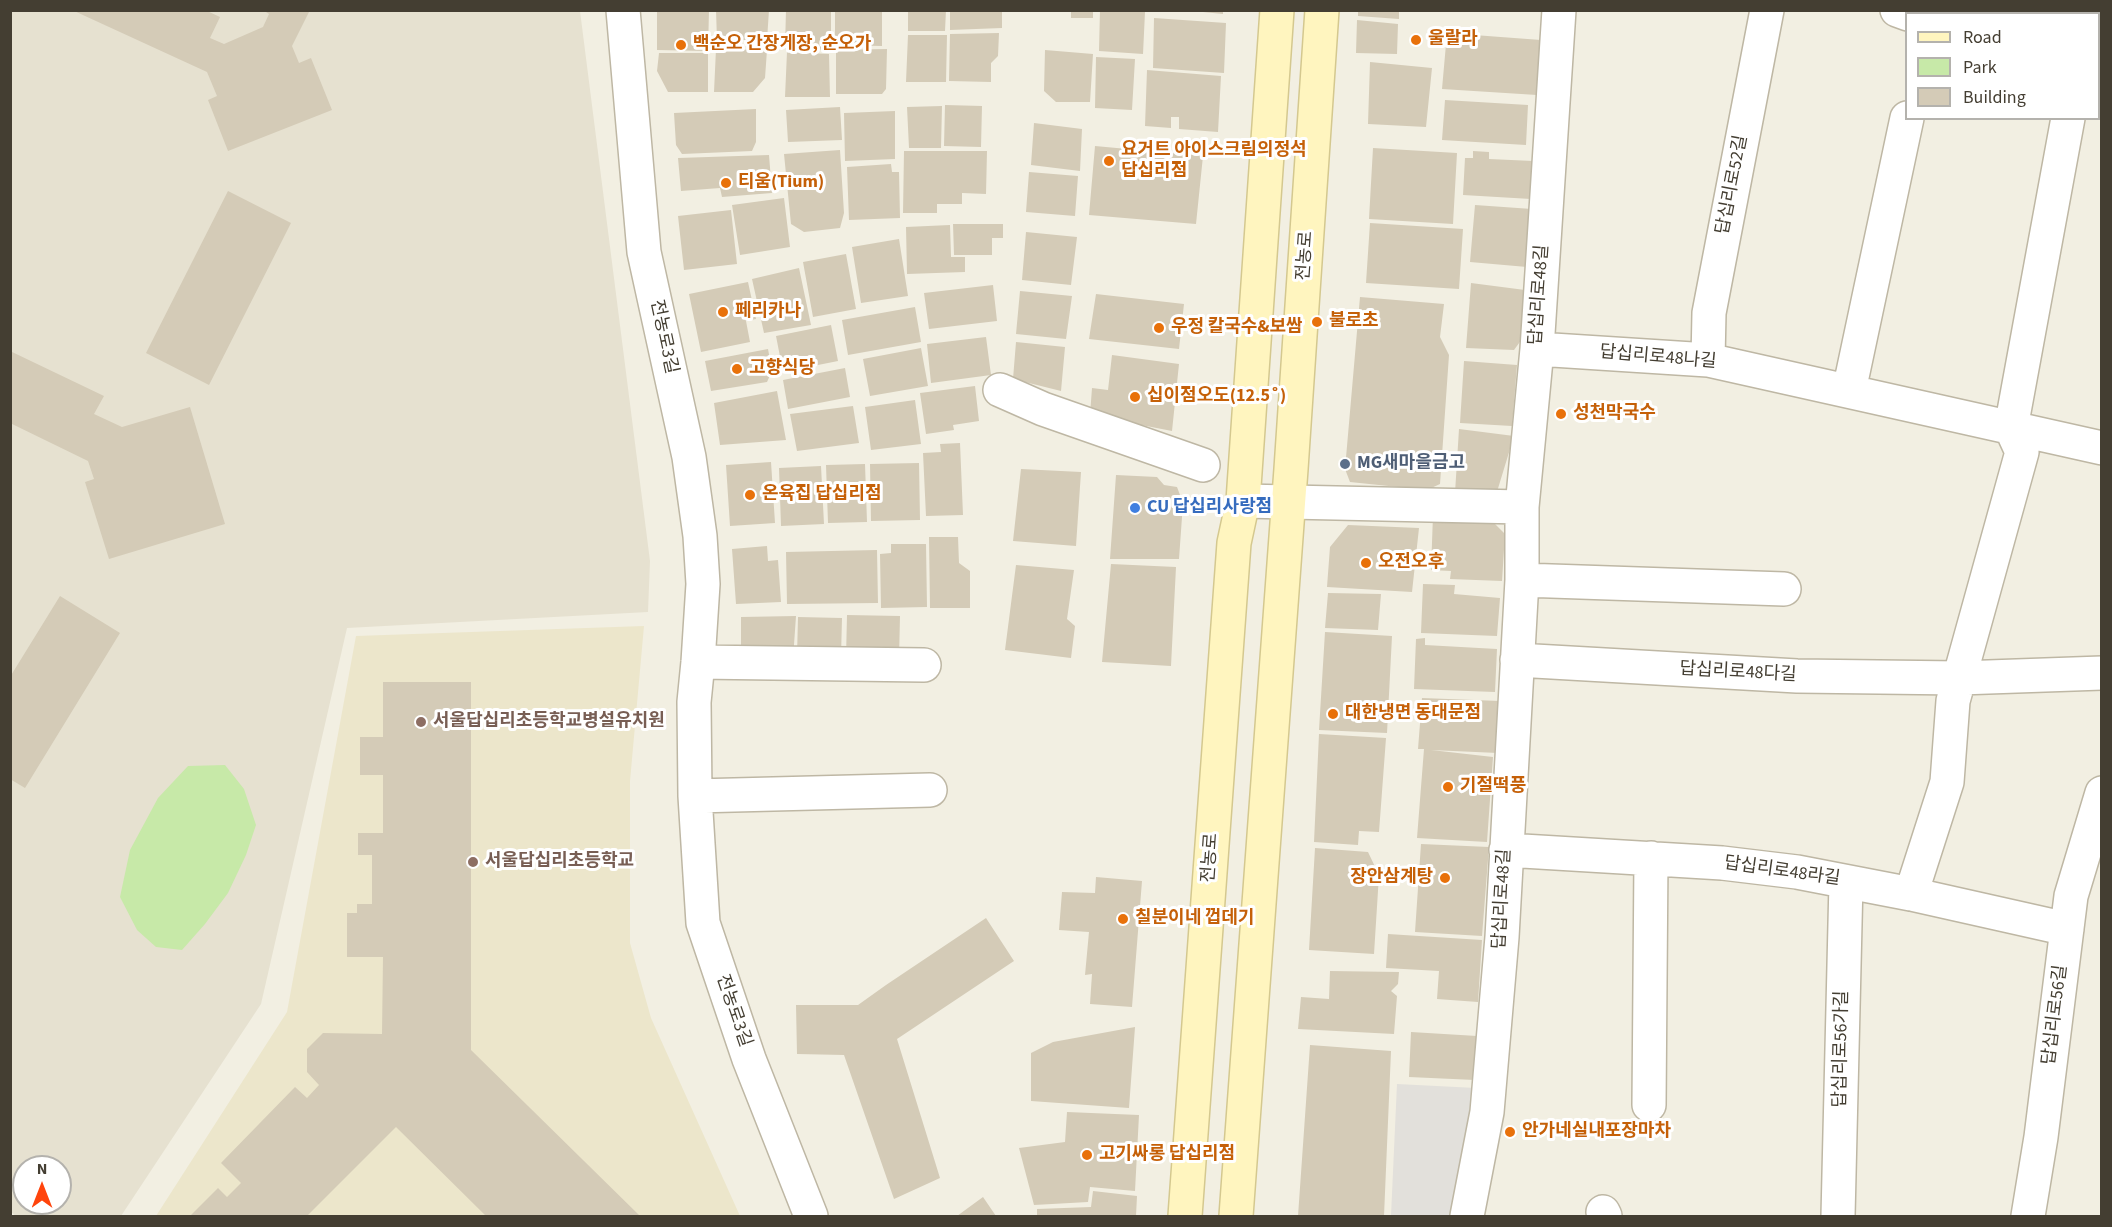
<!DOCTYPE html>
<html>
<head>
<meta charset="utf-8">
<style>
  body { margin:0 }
  #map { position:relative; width:2112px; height:1227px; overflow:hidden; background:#f2efe2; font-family:"Source Sans 3",sans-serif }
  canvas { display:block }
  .frame { position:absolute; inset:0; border:12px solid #443e32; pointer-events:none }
  .legend { position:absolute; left:1905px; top:12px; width:195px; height:108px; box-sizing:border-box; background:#fff; border:2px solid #b4b2ad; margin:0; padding:8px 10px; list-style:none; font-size:18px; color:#443e32 }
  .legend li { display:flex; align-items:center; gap:12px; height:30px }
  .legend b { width:30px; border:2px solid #b4b2ad }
  .north { position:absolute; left:12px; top:1155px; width:60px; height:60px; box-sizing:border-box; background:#fff; border:2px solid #b4b2ad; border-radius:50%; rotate:0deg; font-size:16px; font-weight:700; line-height:24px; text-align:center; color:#443e32 }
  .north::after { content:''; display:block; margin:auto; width:21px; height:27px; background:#ff440c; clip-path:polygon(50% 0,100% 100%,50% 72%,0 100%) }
</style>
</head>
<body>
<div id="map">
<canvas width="2112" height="1227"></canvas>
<div class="frame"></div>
<ul class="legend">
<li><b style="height:8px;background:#fff5bf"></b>Road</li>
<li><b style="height:16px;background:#c7e9a8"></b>Park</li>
<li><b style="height:16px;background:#d4cbb7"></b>Building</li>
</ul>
<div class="north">N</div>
</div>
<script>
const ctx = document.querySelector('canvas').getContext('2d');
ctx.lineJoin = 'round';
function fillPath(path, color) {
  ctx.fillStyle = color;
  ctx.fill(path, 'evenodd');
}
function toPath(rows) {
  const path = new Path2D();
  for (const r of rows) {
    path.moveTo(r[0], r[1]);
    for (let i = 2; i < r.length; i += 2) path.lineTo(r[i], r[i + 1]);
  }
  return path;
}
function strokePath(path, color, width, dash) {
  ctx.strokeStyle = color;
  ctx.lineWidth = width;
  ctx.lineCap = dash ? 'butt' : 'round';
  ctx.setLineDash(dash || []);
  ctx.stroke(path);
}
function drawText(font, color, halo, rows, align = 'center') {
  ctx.font = font + ' "Source Sans 3","Noto Sans KR",sans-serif';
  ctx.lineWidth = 6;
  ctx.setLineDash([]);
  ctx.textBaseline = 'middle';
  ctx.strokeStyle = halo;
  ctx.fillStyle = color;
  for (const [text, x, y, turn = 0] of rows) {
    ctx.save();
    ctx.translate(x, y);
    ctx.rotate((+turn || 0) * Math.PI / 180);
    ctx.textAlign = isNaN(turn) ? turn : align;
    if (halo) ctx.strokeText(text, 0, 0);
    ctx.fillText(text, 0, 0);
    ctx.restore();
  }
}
const residential = toPath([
  [10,11,580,11,650,561,648,612,347,628,261,1004,121,1216,16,1216,11,1212],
  [24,1167,60,1167,60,1203,24,1203]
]);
const education = toPath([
  [644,626,630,781,630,943,651,1018,740,1216,156,1216,287,1012,356,636]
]);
const green = toPath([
  [225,765,244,789,256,825,246,855,228,893,205,924,182,950,156,947,137,930,120,897,130,850,158,798,188,766]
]);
const parking = toPath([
  [1397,1084,1476,1088,1459,1216,1391,1216]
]);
const building = toPath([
  [72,10,205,10,220,17,210,38,224,44,263,27,269,14,263,10,310,10,292,46,299,63,311,58,332,110,228,151,208,100,217,96,207,72],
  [657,10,709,10,708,51,657,50],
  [716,10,769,10,767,40,717,40],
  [786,10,831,10,831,41,826,50,785,47],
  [835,10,882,10,882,46,835,45],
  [908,10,946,10,945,31,908,31],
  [950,10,1002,10,1002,28,950,30],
  [1071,10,1093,10,1093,18,1071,18],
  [1100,10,1145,12,1143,54,1099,51],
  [1204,10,1223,10,1223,14,1203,12],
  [1358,10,1399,10,1399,19,1358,16],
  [1154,18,1226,23,1224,73,1153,68],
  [1357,20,1398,24,1397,54,1356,53],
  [999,33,998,56,991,63,991,82,949,81,950,34],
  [1447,33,1541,40,1537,95,1442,89],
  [908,35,947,35,946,82,906,82],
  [716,49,767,50,765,78,753,92,714,92],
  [887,49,886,89,882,94,836,94,836,50],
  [1045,50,1093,54,1090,102,1056,102,1044,91],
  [787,52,829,54,830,97,785,97],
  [659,53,708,53,708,92,668,92,657,71],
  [1096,57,1135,59,1132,110,1095,108],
  [1370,62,1432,68,1426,127,1368,124],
  [1147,70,1221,76,1218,132,1179,129,1179,117,1171,117,1171,128,1145,126],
  [1445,100,1528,105,1526,145,1442,140],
  [945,105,982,106,981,147,944,146],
  [942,106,941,148,909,148,907,107],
  [840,107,842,140,788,142,786,110],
  [756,109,756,142,752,151,682,154,676,145,674,113],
  [895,111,895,159,845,161,844,113],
  [1034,123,1082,129,1080,171,1031,165],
  [1095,146,1203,156,1196,224,1089,215],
  [1373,148,1457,153,1453,224,1369,219],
  [840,150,844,213,840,228,804,232,791,224,784,154],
  [904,151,987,151,986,194,962,193,962,204,937,204,937,213,903,213],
  [1473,151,1489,152,1489,159,1533,161,1531,199,1463,195,1465,158,1473,158],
  [769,155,772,193,722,197,720,188,681,191,678,158],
  [891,164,892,172,899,172,900,218,849,220,847,167],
  [1029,172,1078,176,1075,216,1026,212],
  [228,191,291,223,209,385,146,353],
  [784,198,790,247,740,255,732,205],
  [1475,205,1532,209,1527,267,1470,262],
  [731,210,737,264,684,270,678,216],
  [1370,223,1463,229,1459,289,1366,283],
  [953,224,1003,224,1003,238,992,238,992,255,954,255],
  [950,225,951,257,965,257,965,272,907,274,906,227],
  [1026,232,1077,237,1071,285,1022,280],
  [899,239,908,296,861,303,852,247],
  [846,254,856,309,813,317,803,262],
  [799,268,811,325,764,333,752,279],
  [748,282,756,319,746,321,750,342,701,352,689,294],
  [1471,283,1525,290,1522,339,1514,350,1466,348],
  [993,285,997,321,929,329,924,293],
  [1020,291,1072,296,1066,339,1016,334],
  [1096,294,1184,304,1179,349,1089,339],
  [1360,297,1444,304,1440,337,1449,355,1440,484,1427,490,1350,482,1345,469],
  [915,307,921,342,848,355,842,320],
  [831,325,838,361,783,372,776,336],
  [986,337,991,375,931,383,927,344],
  [1016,342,1065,347,1061,391,1013,379],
  [921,348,928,386,870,396,863,359],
  [768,349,772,371,767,382,711,391,705,361],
  [10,351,104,396,94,414,122,427,190,407,225,524,109,559,85,482,94,479,88,461,10,423],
  [1112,355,1179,364,1172,431,1090,415,1092,388,1108,390],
  [1464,361,1517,365,1512,426,1460,423],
  [845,368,850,397,788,409,783,380],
  [975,386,979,421,953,425,954,430,926,434,920,393],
  [777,391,786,440,720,445,714,403],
  [915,400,921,444,871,450,865,407],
  [853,406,859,443,797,451,790,414],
  [1459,429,1514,436,1496,495,1455,493],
  [960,443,963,515,926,516,923,453,941,452,940,444],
  [771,462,775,523,730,526,726,465],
  [919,463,920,520,871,521,870,464],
  [865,464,867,522,828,523,826,465],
  [821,466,824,524,781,526,779,468],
  [1021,469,1081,472,1076,546,1013,541],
  [1116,475,1157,477,1164,485,1177,487,1183,503,1179,559,1110,559],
  [1433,515,1488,517,1505,534,1502,581,1450,579,1451,571,1431,570],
  [1348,525,1419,528,1412,592,1327,587,1330,547],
  [929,537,958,537,959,563,970,571,970,608,930,608],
  [891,544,926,544,927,607,881,608,880,554,891,553],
  [767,546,768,561,778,560,781,602,736,604,732,549],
  [877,550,878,603,787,604,786,552],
  [1111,564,1176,567,1171,666,1102,662],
  [1016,565,1074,570,1067,619,1075,626,1071,658,1005,650],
  [1423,584,1455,585,1454,594,1500,598,1497,636,1421,633],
  [1328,593,1381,594,1378,630,1325,628],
  [60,596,120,633,25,788,10,779,10,677],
  [847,615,900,616,899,659,846,658],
  [796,616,793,659,741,656,741,617],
  [798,617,842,618,841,657,797,656],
  [1325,632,1392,636,1387,733,1319,730],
  [1425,638,1425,645,1497,649,1495,692,1414,689,1416,639],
  [383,682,471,682,471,1050,640,1216,486,1216,396,1127,307,1216,190,1216,218,1188,227,1197,241,1183,221,1163,295,1087,307,1098,319,1085,307,1072,307,1049,323,1033,382,1034,383,957,347,957,347,913,357,913,357,904,372,904,372,855,358,855,358,833,383,833,383,775,360,775,360,737,383,737],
  [1422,698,1500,701,1498,753,1431,750,1493,757,1487,842,1417,838,1424,749,1418,749],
  [1319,734,1386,738,1379,832,1359,831,1358,845,1314,842],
  [1421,844,1489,847,1482,936,1415,932],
  [1315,848,1368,852,1379,875,1374,954,1309,950],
  [1096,877,1142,881,1132,1007,1090,1004,1092,974,1085,975,1089,932,1059,930,1062,892,1095,893],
  [986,918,1014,961,897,1039,940,1178,894,1199,844,1055,797,1054,796,1005,858,1005,886,985],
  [1388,934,1482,940,1478,1002,1437,999,1439,971,1386,968],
  [1330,971,1399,972,1398,984,1391,991,1397,996,1394,1034,1298,1029,1301,997,1329,999],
  [1135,1027,1129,1108,1031,1101,1031,1053,1053,1042],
  [1411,1032,1477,1036,1475,1080,1409,1077],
  [1310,1045,1391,1051,1384,1216,1298,1216],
  [1067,1112,1139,1115,1135,1191,1090,1187,1088,1202,1034,1205,1019,1148,1065,1142],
  [1093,1191,1137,1196,1136,1216,1037,1216,1037,1209,1091,1207],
  [983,1197,996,1216,957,1216]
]);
const minor = toPath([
  [623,10,644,252,689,457,700,536,703,584,698,662,694,702,695,796,703,923,749,1059,811,1216],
  [1897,10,1908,14],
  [2037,10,2041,14],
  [2076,14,2078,10],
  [2098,95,2102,96],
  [1537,349,1708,360,2102,448],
  [1708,360,1709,313,1767,10],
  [1000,390,1043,409,1203,465],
  [1849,391,1907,118],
  [1243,501,1522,507],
  [1522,580,1784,589],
  [1517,660,1797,676,1960,678,2102,673],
  [698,662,924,665],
  [695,796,930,790],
  [1506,850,1722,863,1797,872,1911,894,2067,929],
  [1911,894,1947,782,1953,701,2022,452,2011,428,2068,118],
  [1649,1105,1651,858],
  [1603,1212,1605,1216],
  [1467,1216,1487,1112,1502,937,1522,580,1522,507,1537,349,1559,10],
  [1838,1216,1846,882],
  [2028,1216,2041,1137,2071,896,2102,793]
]);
const secondary = toPath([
  [1185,1216,1234,543,1243,501,1277,10],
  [1236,1216,1291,469,1322,10]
]);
const markers = [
  [1416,40,6,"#e8710a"],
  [681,45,6,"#e8710a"],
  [1109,161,6,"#e8710a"],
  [726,183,6,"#e8710a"],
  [723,312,6,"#e8710a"],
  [1317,322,6,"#e8710a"],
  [1159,328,6,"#e8710a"],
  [737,369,6,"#e8710a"],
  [1135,397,6,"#e8710a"],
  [1561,414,6,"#e8710a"],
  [1345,464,6,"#5c6f8a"],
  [750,495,6,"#e8710a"],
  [1135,508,6,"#3f7fe0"],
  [1366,563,6,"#e8710a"],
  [1333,714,6,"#e8710a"],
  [421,722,6,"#8d6e63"],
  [1448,787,6,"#e8710a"],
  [473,862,6,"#8d6e63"],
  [1445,878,6,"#e8710a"],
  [1123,919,6,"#e8710a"],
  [1510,1132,6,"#e8710a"],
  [1087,1155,6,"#e8710a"]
];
const foodNames = [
  ["울랄라",1428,40],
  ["백순오 간장게장, 순오가",693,45],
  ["요거트 아이스크림의정석",1121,151],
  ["답십리점",1121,172],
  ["티움(Tium)",738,183],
  ["페리카나",735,312],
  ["불로초",1329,322],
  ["우정 칼국수&보쌈",1171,328],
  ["고향식당",749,369],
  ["십이점오도(12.5˚)",1147,397],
  ["성천막국수",1573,414],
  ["온육집 답십리점",762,495],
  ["오전오후",1378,563],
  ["대한냉면 동대문점",1345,714],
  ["기절떡풍",1460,787],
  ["장안삼계탕",1433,878,"right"],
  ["칠분이네 껍데기",1135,919],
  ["안가네실내포장마차",1522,1132],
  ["고기싸롱 답십리점",1099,1155]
];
const streetNames = [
  ["답십리로52길",1733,185,-79],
  ["전농로",1306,256,-86],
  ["답십리로48길",1540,295,-86],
  ["전농로3길",663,337,78],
  ["답십리로48나길",1658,358,5],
  ["답십리로48다길",1738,673,3],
  ["전농로",1211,858,-86],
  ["답십리로48라길",1782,872,8],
  ["답십리로48길",1503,899,-87],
  ["전농로3길",733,1011,71],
  ["답십리로56길",2056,1015,-83],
  ["답십리로56가길",1842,1049,-89]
];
const serviceNames = [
  ["MG새마을금고",1357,464]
];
const shopNames = [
  ["CU 답십리사랑점",1147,508]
];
const educationNames = [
  ["서울답십리초등학교병설유치원",433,722],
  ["서울답십리초등학교",485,862]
];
fillPath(residential, '#e6e1d0');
fillPath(education, '#ece6cb');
fillPath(green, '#c7e9a8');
fillPath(parking, '#e2e0db');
fillPath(building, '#d4cbb7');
strokePath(minor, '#beb7a4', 36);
strokePath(secondary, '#d4c88f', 36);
strokePath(minor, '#fff', 33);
strokePath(secondary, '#fff5bf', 33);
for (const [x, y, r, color] of markers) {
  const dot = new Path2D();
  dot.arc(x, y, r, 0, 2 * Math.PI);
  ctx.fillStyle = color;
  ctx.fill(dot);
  strokePath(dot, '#fff', 2);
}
drawText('bold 18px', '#c56008', '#fff', foodNames, 'left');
drawText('18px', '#443e32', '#fff', streetNames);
drawText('bold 18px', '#4e5e75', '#fff', serviceNames, 'left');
drawText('bold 18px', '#366cbe', '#fff', shopNames, 'left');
drawText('bold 18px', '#785e54', '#fff', educationNames, 'left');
</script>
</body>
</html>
